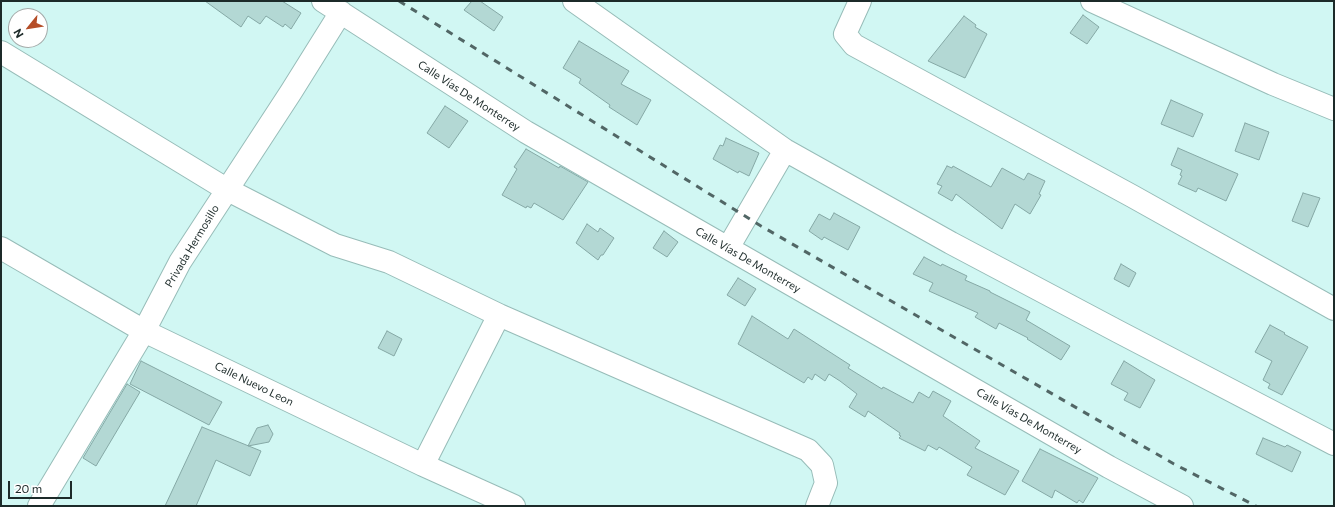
<!DOCTYPE html>
<html>
<head>
<meta charset="utf-8">
<style>
  body { margin:0 }
  #map { position:relative; width:1335px; height:507px; overflow:hidden; background:#d1f7f3; font-family:Commissioner,sans-serif }
  canvas { display:block }
  .frame { position:absolute; inset:0; border:2px solid #1c2a29; pointer-events:none }
  .north { position:absolute; left:8px; top:8px; width:40px; height:40px; box-sizing:border-box; background:#fff; border:1px solid #a4aaa9; border-radius:50%; rotate:240deg; font-size:11px; font-weight:700; line-height:16px; text-align:center; color:#1c2a29 }
  .north::after { content:''; display:block; margin:auto; width:14px; height:18px; background:#b54e28; clip-path:polygon(50% 0,100% 100%,50% 72%,0 100%) }
  .scale { position:absolute; left:8px; top:481px; width:64px; height:18px; box-sizing:border-box; border:2px solid #1c2a29; border-top:0; padding-left:5px; font-size:12px; line-height:14px; white-space:nowrap; color:#1c2a29; -webkit-text-stroke:3px #fff; paint-order:stroke }
</style>
</head>
<body>
<div id="map">
<canvas width="1335" height="507"></canvas>
<div class="frame"></div>
<div class="north">N</div>
<div class="scale">20 m</div>
</div>
<script>
const ctx = document.querySelector('canvas').getContext('2d');
ctx.lineJoin = 'round';
function fillPath(path, color) {
  ctx.fillStyle = color;
  ctx.fill(path, 'evenodd');
}
function toPath(rows) {
  const path = new Path2D();
  for (const r of rows) {
    path.moveTo(r[0], r[1]);
    for (let i = 2; i < r.length; i += 2) path.lineTo(r[i], r[i + 1]);
  }
  return path;
}
function strokePath(path, color, width, dash) {
  ctx.strokeStyle = color;
  ctx.lineWidth = width;
  ctx.lineCap = dash ? 'butt' : 'round';
  ctx.setLineDash(dash || []);
  ctx.stroke(path);
}
function drawText(font, color, halo, rows, align = 'center') {
  ctx.font = font + ' Commissioner,sans-serif';
  ctx.lineWidth = 4;
  ctx.setLineDash([]);
  ctx.textBaseline = 'middle';
  ctx.strokeStyle = halo;
  ctx.fillStyle = color;
  for (const [text, x, y, turn = 0] of rows) {
    ctx.save();
    ctx.translate(x, y);
    ctx.rotate((+turn || 0) * Math.PI / 180);
    ctx.textAlign = isNaN(turn) ? turn : align;
    if (halo) ctx.strokeText(text, 0, 0);
    ctx.fillText(text, 0, 0);
    ctx.restore();
  }
}
const building = toPath([
  [205,1,282,1,301,13,291,29,285,24,283,27,266,16,260,24,248,16,241,27,205,1],
  [472,1,480,1,503,17,494,31,464,10,472,1],
  [1083,15,1099,27,1087,44,1070,33,1083,15],
  [964,16,976,25,975,27,987,34,965,78,928,61,964,16],
  [579,41,629,71,621,84,651,100,637,125,609,107,610,105,579,83,581,79,563,68,579,41],
  [1171,100,1203,114,1193,137,1161,124,1171,100],
  [445,106,468,121,449,148,427,133,445,106],
  [1245,123,1269,132,1259,160,1235,151,1245,123],
  [726,138,759,153,749,176,739,171,738,173,713,159,720,145,723,146,726,138],
  [1178,148,1238,174,1226,201,1198,188,1196,192,1178,184,1182,176,1180,175,1182,170,1171,165,1178,148],
  [526,149,559,168,560,166,588,182,563,220,534,203,531,208,527,206,526,208,502,195,517,169,514,167,526,149],
  [947,166,952,168,953,166,991,187,1002,168,1024,180,1028,173,1045,181,1039,194,1041,195,1030,214,1015,204,1002,229,956,194,952,201,938,193,942,186,937,184,947,166],
  [1303,193,1320,198,1308,227,1292,221,1303,193],
  [834,213,860,227,848,250,824,237,822,240,809,231,819,214,830,220,834,213],
  [587,224,598,232,600,228,614,238,603,255,601,255,598,260,576,243,587,224],
  [664,231,678,242,667,257,653,248,664,231],
  [924,257,941,266,942,264,967,276,965,280,990,291,990,292,1030,312,1026,320,1070,346,1061,360,1027,339,1028,338,999,323,996,329,975,317,978,313,929,291,933,283,913,274,924,257],
  [1121,264,1136,273,1129,287,1114,279,1121,264],
  [738,278,756,289,745,306,727,295,738,278],
  [752,316,788,339,794,329,850,365,848,368,882,389,883,387,887,389,913,403,919,392,929,398,933,391,951,401,943,416,980,441,975,448,1019,471,1005,495,967,475,972,467,939,447,937,450,928,445,925,451,899,438,901,436,899,435,900,433,868,411,865,417,849,407,857,394,840,381,829,374,825,381,815,374,812,380,808,377,804,383,738,344,752,316],
  [1270,325,1285,333,1284,334,1308,347,1282,395,1268,388,1270,384,1263,380,1272,361,1255,352,1270,325],
  [387,331,402,339,394,356,378,348,387,331],
  [141,361,222,402,209,425,130,384,141,361],
  [1124,361,1155,380,1140,408,1124,400,1128,393,1111,384,1124,361],
  [127,384,140,392,96,466,83,458,127,384],
  [268,425,273,434,269,442,248,446,257,428,268,425],
  [202,427,261,451,250,476,216,460,196,506,165,506,202,427],
  [1263,438,1285,447,1287,445,1301,452,1292,472,1256,454,1263,438],
  [1040,449,1098,478,1083,503,1079,500,1077,503,1055,490,1052,498,1022,481,1040,449]
]);
const minor = toPath([
  [323,1,526,132,1109,467,1182,506],
  [574,1,785,150,951,243,1119,332,1334,444],
  [860,1,845,34,854,45,1132,196,1334,309],
  [1092,1,1273,84,1334,109],
  [1,52,226,189,335,245,389,262,499,315,423,465],
  [1,248,144,331,423,465,514,506],
  [728,248,785,150],
  [499,315,808,450,822,465,826,483,817,506],
  [39,506,144,331,180,262,291,92,341,12]
]);
const rail = toPath([
  [399,1,761,226,1174,464,1256,506]
]);
const streetNames = [
  ["Calle Vías De Monterrey",469,96,33],
  ["Privada Hermosillo",192,246,-59],
  ["Calle Vías De Monterrey",748,260,30],
  ["Calle Nuevo Leon",254,384,26],
  ["Calle Vías De Monterrey",1029,421,30]
];
fillPath(building, '#b3d8d4');
strokePath(building, '#85a8a5', 1);
strokePath(minor, '#97bcb8', 24);
strokePath(minor, '#fff', 22);
strokePath(rail, '#516665', 3, [7, 7]);
drawText('11px', '#1c2a29', '#fff', streetNames);
</script>
</body>
</html>
